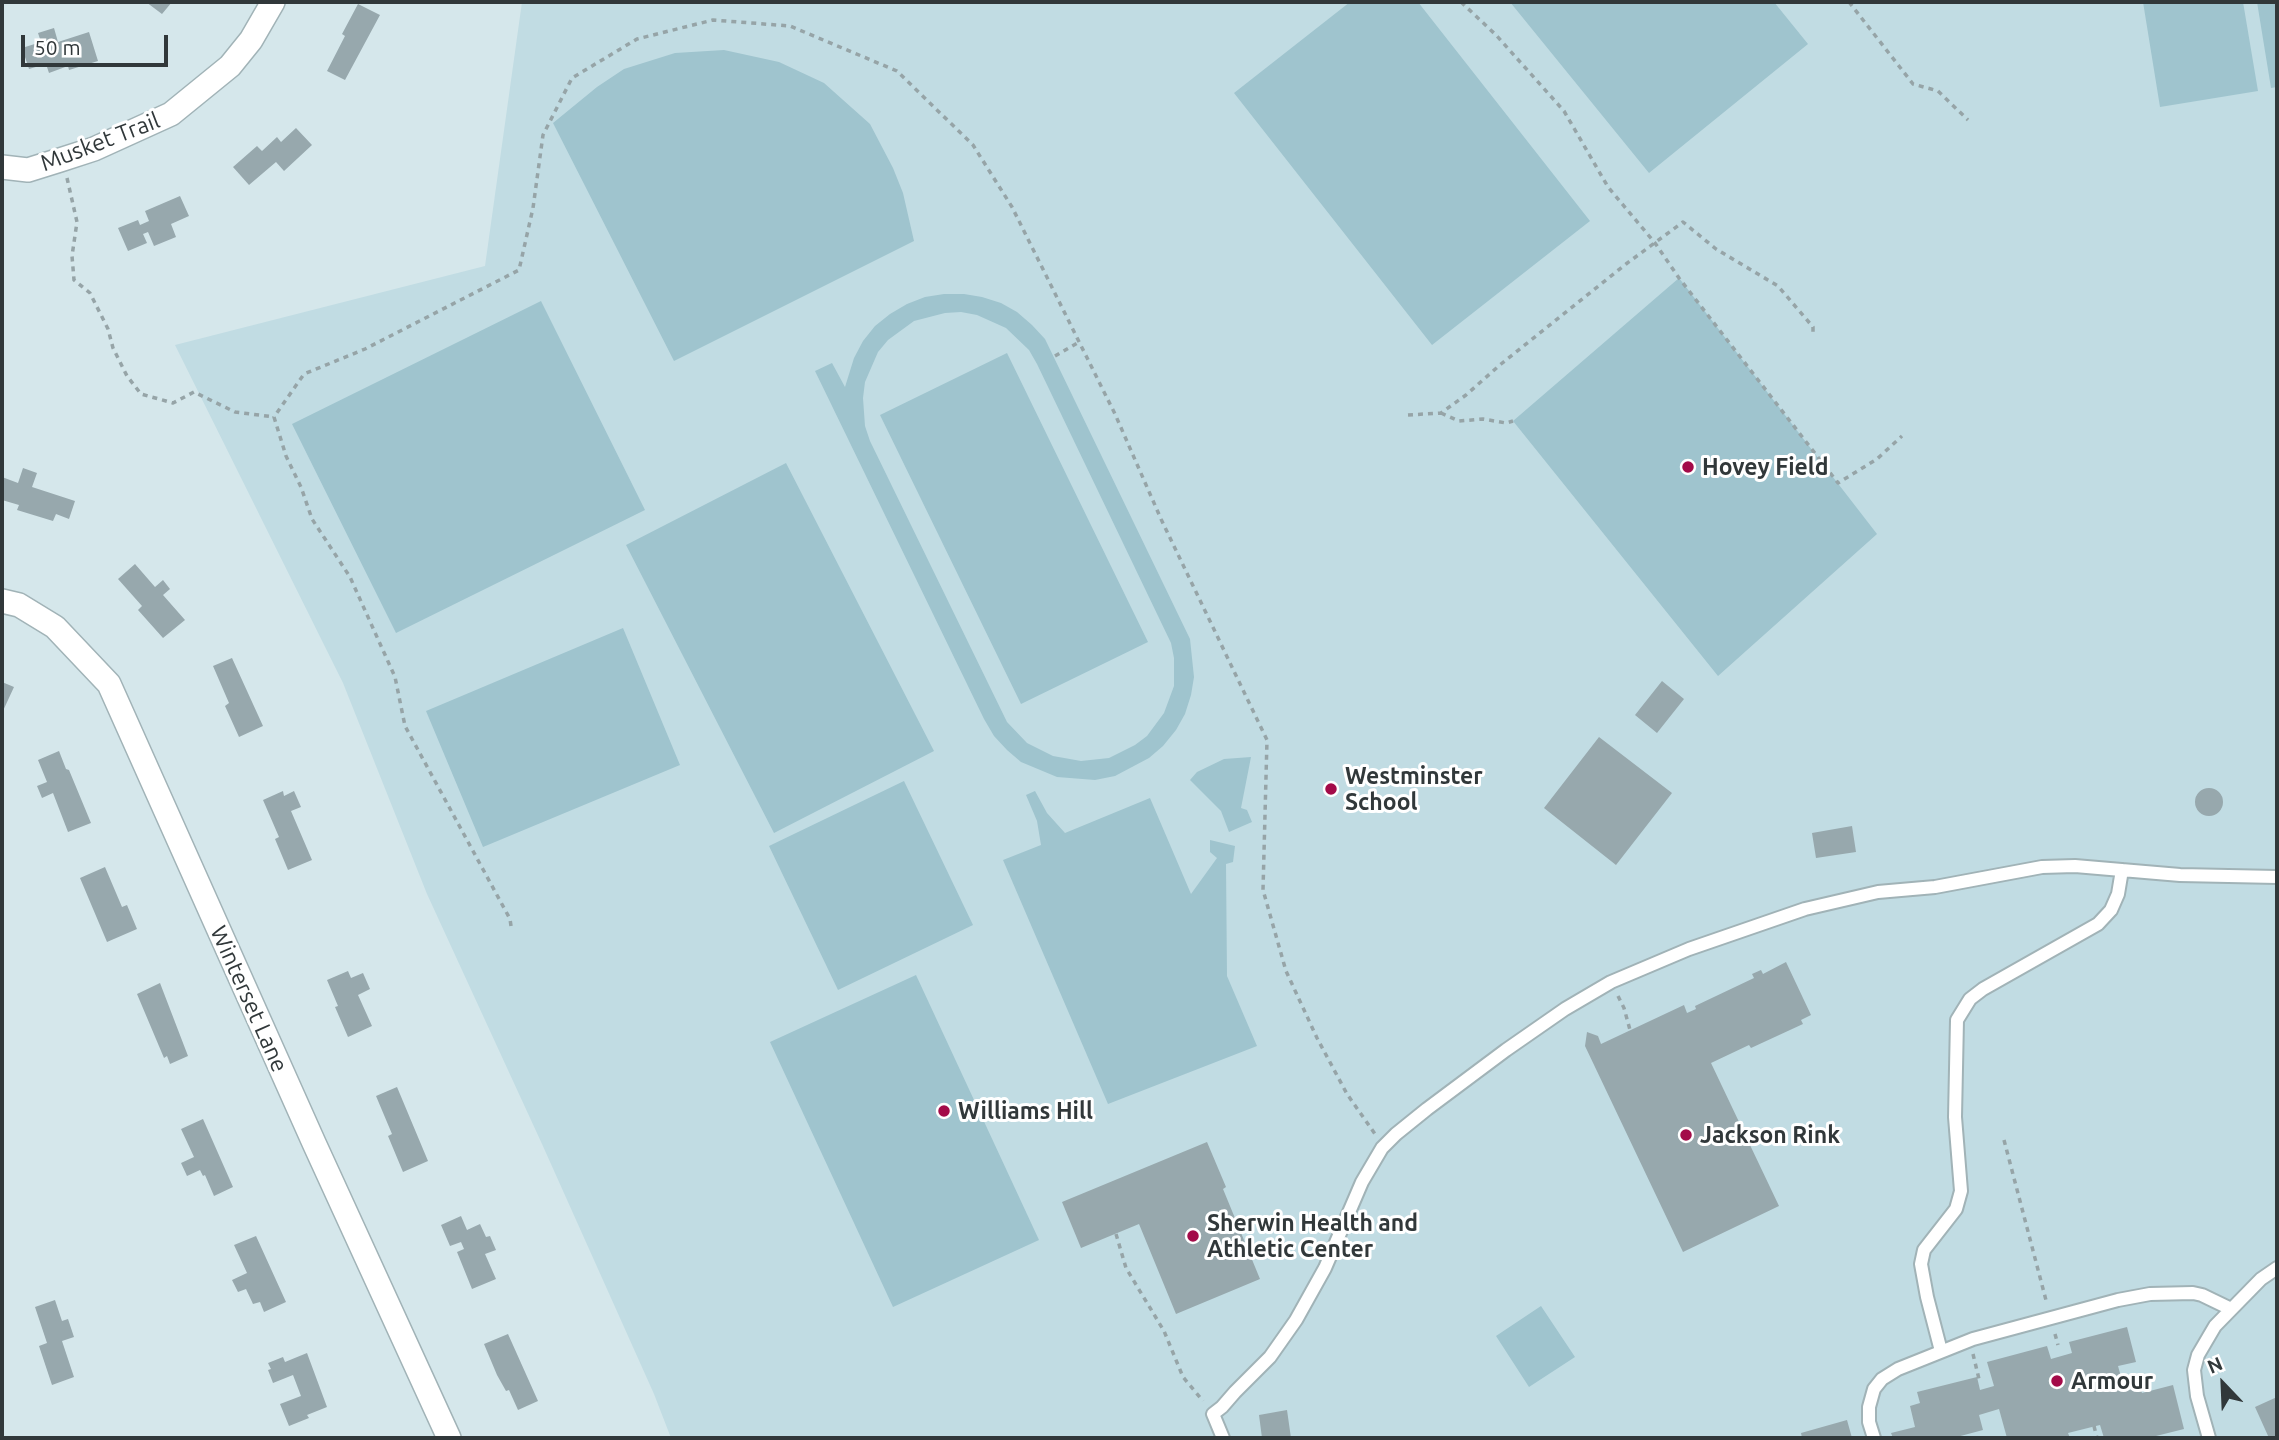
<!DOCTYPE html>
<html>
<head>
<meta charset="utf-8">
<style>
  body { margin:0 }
  #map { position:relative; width:2279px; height:1440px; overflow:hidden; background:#d5e7eb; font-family:Ubuntu,sans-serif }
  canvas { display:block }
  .frame { position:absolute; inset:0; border:4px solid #31383a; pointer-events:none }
  .north { position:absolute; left:2188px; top:1349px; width:70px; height:70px; -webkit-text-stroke:5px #fff; paint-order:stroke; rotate:337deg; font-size:19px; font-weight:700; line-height:28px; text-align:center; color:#31383a }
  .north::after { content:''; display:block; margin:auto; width:24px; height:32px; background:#31383a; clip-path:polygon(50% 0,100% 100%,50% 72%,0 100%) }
  .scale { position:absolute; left:21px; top:35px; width:147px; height:32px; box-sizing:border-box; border:4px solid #31383a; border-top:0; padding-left:9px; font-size:21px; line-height:24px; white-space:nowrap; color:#31383a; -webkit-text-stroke:5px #fff; paint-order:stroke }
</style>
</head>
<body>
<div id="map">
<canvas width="2279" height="1440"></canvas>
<div class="frame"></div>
<div class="north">N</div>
<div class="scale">50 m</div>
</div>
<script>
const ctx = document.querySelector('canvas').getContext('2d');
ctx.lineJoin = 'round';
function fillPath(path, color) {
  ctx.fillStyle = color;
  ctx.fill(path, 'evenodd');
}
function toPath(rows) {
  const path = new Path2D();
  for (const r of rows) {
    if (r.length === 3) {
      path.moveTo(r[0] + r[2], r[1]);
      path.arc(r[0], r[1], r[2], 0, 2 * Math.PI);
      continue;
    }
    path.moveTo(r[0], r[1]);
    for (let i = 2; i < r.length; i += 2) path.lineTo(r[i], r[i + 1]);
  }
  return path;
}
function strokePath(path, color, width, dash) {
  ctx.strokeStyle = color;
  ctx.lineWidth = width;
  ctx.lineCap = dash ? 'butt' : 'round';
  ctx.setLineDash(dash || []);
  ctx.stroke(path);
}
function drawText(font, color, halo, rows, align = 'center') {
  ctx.font = font + ' Ubuntu,sans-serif';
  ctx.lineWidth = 6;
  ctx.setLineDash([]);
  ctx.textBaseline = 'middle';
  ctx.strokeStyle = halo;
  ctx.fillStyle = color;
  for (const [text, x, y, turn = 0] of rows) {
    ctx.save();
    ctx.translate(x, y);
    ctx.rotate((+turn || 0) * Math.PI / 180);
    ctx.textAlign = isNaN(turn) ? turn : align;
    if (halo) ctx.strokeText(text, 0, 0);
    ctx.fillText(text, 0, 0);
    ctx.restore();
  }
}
const built = toPath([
  [522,2,2277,2,2277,1438,671,1438,654,1394,542,1144,427,894,343,683,175,345,485,266]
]);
const green = toPath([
  [1350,2,1418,2,1590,221,1432,345,1234,93],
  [1510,2,1774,2,1808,44,1649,173],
  [2143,2,2243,2,2258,91,2160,107],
  [2257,2,2277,2,2277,87,2271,88],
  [724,50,779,62,824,83,870,124,893,168,903,193,914,241,674,361,553,123,597,87,624,69,675,53],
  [1679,278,1877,534,1718,676,1513,421],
  [944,294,964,294,982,297,1001,303,1017,312,1032,325,1045,339,1190,639,1194,677,1191,695,1185,714,1176,730,1163,746,1149,758,1115,776,1095,780,1057,777,1021,762,1007,750,994,736,984,719,815,371,832,363,845,387,854,358,863,341,875,326,890,314,907,304,925,297],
  [961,312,977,315,1006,328,1029,350,1037,364,1171,643,1174,658,1174,686,1164,713,1147,736,1135,745,1109,758,1081,761,1053,756,1027,743,1007,722,870,441,865,426,863,398,865,382,878,352,888,340,914,321,945,313],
  [541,301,645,510,396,633,292,424],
  [1007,353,1148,642,1021,704,880,415],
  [786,463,934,751,774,833,626,545],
  [623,628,680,765,483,847,426,711],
  [1251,757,1241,808,1247,810,1252,822,1229,832,1221,811,1190,780,1197,772,1224,759],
  [904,781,973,925,838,990,769,846],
  [1035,791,1047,813,1065,833,1150,798,1191,894,1217,858,1210,852,1210,840,1235,846,1233,862,1226,864,1227,976,1257,1046,1108,1104,1003,860,1041,845,1037,821,1026,795],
  [916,975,1039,1240,893,1307,770,1042],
  [1541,1306,1575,1357,1529,1387,1496,1336]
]);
const building = toPath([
  [146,2,172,2,162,14],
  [358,4,380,15,345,80,327,71,345,36,342,34],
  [54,28,58,42,89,32,98,61,69,70,68,66,49,73,46,64,29,69,22,48,41,42,38,33],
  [296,128,312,145,284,171,276,162,249,185,233,167,257,146,262,151,277,137,281,142],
  [180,196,189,216,171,224,176,237,154,246,148,232,143,234,147,243,128,251,118,228,138,220,140,225,149,221,145,211],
  [23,468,37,473,32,487,75,501,69,519,56,514,53,521,17,510,19,505,2,500,2,477,18,483],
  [135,564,155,587,163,580,170,589,163,595,185,620,163,638,138,610,142,606,118,579],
  [232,658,263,726,239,737,225,706,229,703,213,666],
  [1662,681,1684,699,1657,733,1635,715],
  [2,682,14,687,2,713],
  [1599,737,1672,793,1616,865,1544,808],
  [59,751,66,769,69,770,91,823,68,832,53,793,42,798,37,786,47,782,38,760],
  [2209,802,14],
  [283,791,284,796,294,791,301,807,291,811,312,860,288,870,275,839,279,837,263,800],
  [1852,826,1856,852,1816,858,1812,833],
  [105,867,122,907,127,905,137,929,107,942,80,878],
  [1786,962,1811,1015,1801,1020,1803,1024,1751,1048,1749,1045,1711,1063,1779,1206,1683,1252,1585,1046,1587,1032,1598,1036,1601,1044,1684,1005,1687,1013,1696,1009,1695,1006,1754,978,1752,974,1761,970,1763,974],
  [348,971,351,978,363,973,370,989,358,995,372,1026,348,1037,335,1007,338,1006,327,980],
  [160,983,188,1056,170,1064,167,1056,164,1058,137,994],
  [397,1087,428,1161,403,1172,388,1136,392,1134,376,1096],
  [203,1119,233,1187,214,1196,205,1175,203,1176,200,1170,187,1176,181,1163,194,1157,181,1129],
  [1207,1142,1226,1187,1223,1189,1260,1279,1176,1314,1139,1224,1081,1248,1062,1202],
  [461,1216,467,1230,480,1224,486,1237,490,1236,496,1250,485,1254,496,1279,472,1289,457,1252,464,1249,461,1242,450,1246,441,1225],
  [256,1236,286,1302,264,1312,260,1302,253,1304,246,1289,238,1292,232,1280,247,1273,234,1245],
  [55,1300,62,1321,68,1319,74,1337,62,1341,74,1377,52,1385,39,1346,47,1343,35,1307],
  [2127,1327,2136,1362,2118,1366,2125,1391,2140,1387,2142,1393,2173,1385,2184,1429,2148,1438,2104,1438,2100,1425,2068,1433,2070,1438,2007,1438,1999,1409,1979,1415,1983,1430,1953,1438,1893,1438,1891,1433,1915,1427,1910,1406,1920,1403,1917,1392,1977,1377,1980,1390,1994,1386,1987,1362,2047,1346,2051,1359,2072,1353,2069,1342],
  [508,1334,538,1401,518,1410,509,1390,506,1391,497,1375,484,1344],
  [307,1353,327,1407,307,1415,309,1418,289,1426,280,1404,301,1396,293,1375,273,1383,268,1370,271,1369,268,1363,283,1357,285,1362],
  [2277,1397,2277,1438,2269,1438,2255,1407],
  [1287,1410,1291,1438,1262,1438,1259,1415],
  [1847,1420,1852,1438,1802,1438,1801,1433]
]);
const path = toPath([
  [1461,2,1496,35,1564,111,1608,187,1655,243,1679,278,1838,483,1877,459,1902,436],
  [1849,2,1913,84,1938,91,1968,120],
  [67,178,77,222,72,256,74,280,90,293,108,329,113,348,127,376,141,394,173,403,194,392,235,412,274,417],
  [1055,356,1079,342],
  [1441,413,1459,421,1483,419,1506,423,1513,421],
  [1408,415,1441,413,1466,395,1501,364,1626,264,1683,222,1716,249,1778,286,1813,327,1813,335],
  [511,926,510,919,405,726,395,677,350,577,312,519,301,487,286,456,274,417,304,374,365,349,519,270,533,208,543,135,572,78,637,39,713,20,790,26,897,71,973,145,1012,207,1115,414,1161,519,1267,740,1263,890,1286,971,1317,1038,1347,1094,1375,1134],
  [1618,996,1624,1008,1630,1030],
  [2004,1140,2047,1304],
  [1116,1234,1126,1268,1164,1331,1183,1377,1203,1401],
  [2055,1334,2058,1345],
  [1973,1354,1979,1379],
  [2094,1426,2097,1438]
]);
const lane = toPath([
  [1941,1351,1927,1297,1921,1264,1924,1250,1956,1209,1961,1191,1955,1117,1957,1020,1970,999,1983,989,2098,924,2111,910,2118,894,2122,870],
  [1223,1438,1213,1414,1222,1407,1235,1392,1270,1357,1296,1320,1325,1268,1362,1182,1382,1148,1396,1134,1427,1109,1506,1050,1565,1009,1611,982,1689,949,1805,909,1878,892,1935,887,2042,867,2075,866,2180,875,2277,877],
  [1874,1438,1869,1422,1869,1407,1874,1389,1882,1379,1898,1369,1973,1339,2118,1300,2150,1294,2193,1293,2202,1295,2231,1309],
  [2209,1438,2197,1396,2194,1370,2198,1355,2215,1326,2261,1279,2277,1268]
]);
const street = toPath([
  [2,167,28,170,60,160,94,149,171,114,230,66,251,40,273,2],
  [2,601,19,605,55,627,109,684,314,1143,449,1438]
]);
const markers = [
  [1688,467,7,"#a30b49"],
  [1331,789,7,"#a30b49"],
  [944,1111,7,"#a30b49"],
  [1686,1135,7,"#a30b49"],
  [1193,1236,7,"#a30b49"],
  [2057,1381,7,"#a30b49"]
];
const streetNames = [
  ["Musket Trail",100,142,-21],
  ["Winterset Lane",249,999,66]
];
const poiNames = [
  ["Hovey Field",1702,467],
  ["Westminster",1345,776],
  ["School",1345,802],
  ["Williams Hill",958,1111],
  ["Jackson Rink",1700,1135],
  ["Sherwin Health and",1207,1223],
  ["Athletic Center",1207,1249],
  ["Armour",2071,1381]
];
fillPath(built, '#c1dce3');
fillPath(green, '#9fc4ce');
fillPath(building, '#97a8ad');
strokePath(lane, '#a1b3b7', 16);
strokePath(street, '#a1b3b7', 26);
strokePath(path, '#96a4a7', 3.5, [5, 5]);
strokePath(lane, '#fff', 12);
strokePath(street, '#fff', 23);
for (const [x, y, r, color] of markers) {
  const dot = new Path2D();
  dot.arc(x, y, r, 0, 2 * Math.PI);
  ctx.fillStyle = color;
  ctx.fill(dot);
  strokePath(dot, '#fff', 2.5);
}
drawText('23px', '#31383a', '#fff', streetNames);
drawText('bold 23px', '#31383a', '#fff', poiNames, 'left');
</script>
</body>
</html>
